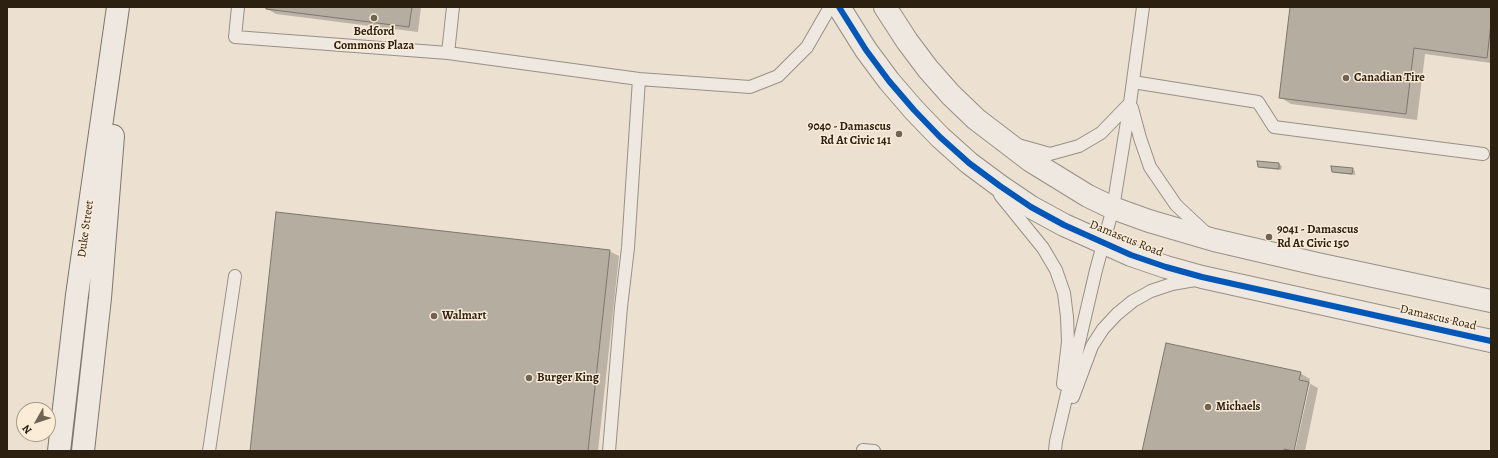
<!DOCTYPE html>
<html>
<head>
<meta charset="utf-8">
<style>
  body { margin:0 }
  #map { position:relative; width:1498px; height:458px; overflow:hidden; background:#ece0d0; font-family:Alegreya,serif }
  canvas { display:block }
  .frame { position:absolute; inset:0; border:8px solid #2c2111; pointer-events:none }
  .north { position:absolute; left:16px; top:402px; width:40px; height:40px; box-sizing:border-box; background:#fbecd8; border:1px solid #a89b88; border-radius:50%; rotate:231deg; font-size:11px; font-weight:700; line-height:16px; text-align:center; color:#2c2111 }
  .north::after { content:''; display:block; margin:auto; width:14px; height:18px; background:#6f6454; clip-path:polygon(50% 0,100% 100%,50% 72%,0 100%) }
</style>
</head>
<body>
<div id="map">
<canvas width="1498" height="458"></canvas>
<div class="frame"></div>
<div class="north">N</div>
</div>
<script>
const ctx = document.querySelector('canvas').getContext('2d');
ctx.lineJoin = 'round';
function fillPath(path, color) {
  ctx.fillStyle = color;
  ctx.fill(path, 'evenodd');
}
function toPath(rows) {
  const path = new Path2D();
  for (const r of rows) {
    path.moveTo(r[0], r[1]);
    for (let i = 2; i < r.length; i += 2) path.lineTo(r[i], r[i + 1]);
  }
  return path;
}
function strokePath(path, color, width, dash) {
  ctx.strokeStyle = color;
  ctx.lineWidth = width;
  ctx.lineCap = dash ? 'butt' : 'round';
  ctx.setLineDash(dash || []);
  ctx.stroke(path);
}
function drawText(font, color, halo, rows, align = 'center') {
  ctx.font = font + ' Alegreya,serif';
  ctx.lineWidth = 3;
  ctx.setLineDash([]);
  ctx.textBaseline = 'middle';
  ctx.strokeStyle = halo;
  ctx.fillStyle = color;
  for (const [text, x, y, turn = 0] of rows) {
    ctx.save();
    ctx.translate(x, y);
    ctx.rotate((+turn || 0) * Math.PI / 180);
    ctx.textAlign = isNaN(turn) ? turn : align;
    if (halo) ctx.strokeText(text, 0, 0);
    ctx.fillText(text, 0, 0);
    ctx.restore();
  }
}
const shadow = toPath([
  [267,7,421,7,418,32,276,14,267,9],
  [1291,7,1491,7,1491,63,1425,54,1417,120,1291,104,1280,97],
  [1279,164,1282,166,1281,170,1262,168,1259,166],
  [1352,169,1355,171,1355,175,1336,173,1333,171],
  [609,251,619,256,598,451,251,451],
  [1300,373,1310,379,1309,383,1318,388,1305,451,1295,451,1310,384,1308,384,1293,451,1143,451]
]);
const building = toPath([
  [266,7,412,7,409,27,266,9,266,7],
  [1290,7,1491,7,1491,24,1487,58,1414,48,1406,114,1279,98,1290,7],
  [1257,161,1279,163,1279,169,1258,167,1257,161],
  [1331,166,1353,168,1352,174,1332,172,1331,166],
  [276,212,610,250,588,451,250,451,276,212],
  [1166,343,1301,372,1299,380,1309,382,1294,451,1284,449,1284,451,1142,451,1166,343]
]);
const lane = toPath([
  [238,7,235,37,448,53,639,79,750,87,778,76,807,47,830,7],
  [448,53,453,7],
  [1133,82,1258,102,1274,127,1483,154],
  [1132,108,1140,138,1150,167,1176,205,1206,233],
  [1018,145,1050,154,1079,146,1101,133,1130,103],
  [1000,195,1043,248,1056,270,1064,293,1067,317,1068,342,1063,384],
  [1073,397,1092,346,1103,329,1117,314,1133,301,1151,291,1172,284,1195,280],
  [863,450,874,451],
  [209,451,235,276],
  [609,451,621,307,628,248,639,79],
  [1055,451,1056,441,1096,270,1113,208,1130,103,1143,7]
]);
const street = toPath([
  [839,7,866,50,889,81,914,110,940,137,969,163,1000,186,1031,207,1064,225,1131,255,1166,267,1202,277,1491,341],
  [885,7,907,41,928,69,951,95,976,119,1031,161,1088,196,1113,208,1149,221,1214,240,1317,264,1491,301]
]);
const secondary = toPath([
  [59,451,77,295,118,7],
  [83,451,100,298,113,136]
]);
const cycleway = toPath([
  [839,7,866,50,889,81,914,110,940,137,969,163,1000,186,1031,207,1064,225,1131,255,1166,267,1202,277,1491,341]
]);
const markers = [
  [374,18,4,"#6f6454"],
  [1346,78,4,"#6f6454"],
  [899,134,4,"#6f6454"],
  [1269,237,4,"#6f6454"],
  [434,316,4,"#6f6454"],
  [529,378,4,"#6f6454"],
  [1208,407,4,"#6f6454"]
];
const poiNames = [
  ["Bedford",374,32,"center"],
  ["Commons Plaza",374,46,"center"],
  ["Canadian Tire",1354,78],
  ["9040 - Damascus",891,127,"right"],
  ["Rd At Civic 141",891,141,"right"],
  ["9041 - Damascus",1277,230],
  ["Rd At Civic 150",1277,244],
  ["Walmart",442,316],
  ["Burger King",537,378],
  ["Michaels",1216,407]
];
const streetNames = [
  ["Duke Street",86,229,-82],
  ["Damascus Road",1126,239,22],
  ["Damascus Road",1438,318,13]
];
fillPath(shadow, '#0003');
fillPath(building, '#b6ada1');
strokePath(building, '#7d766c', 1);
strokePath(lane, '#989086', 14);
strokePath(street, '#989086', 24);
strokePath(secondary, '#7d766c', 24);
strokePath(lane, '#efe8e0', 12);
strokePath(street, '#efe8e0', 22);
strokePath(secondary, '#efe8e0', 22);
strokePath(cycleway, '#0057b8', 6);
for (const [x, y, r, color] of markers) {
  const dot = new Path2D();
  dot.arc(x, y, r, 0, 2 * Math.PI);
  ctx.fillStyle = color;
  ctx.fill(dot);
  strokePath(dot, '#fbecd8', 1.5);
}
drawText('bold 12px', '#2c2111', '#fbecd8', poiNames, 'left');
drawText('12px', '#2c2111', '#fbecd8', streetNames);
</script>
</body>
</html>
